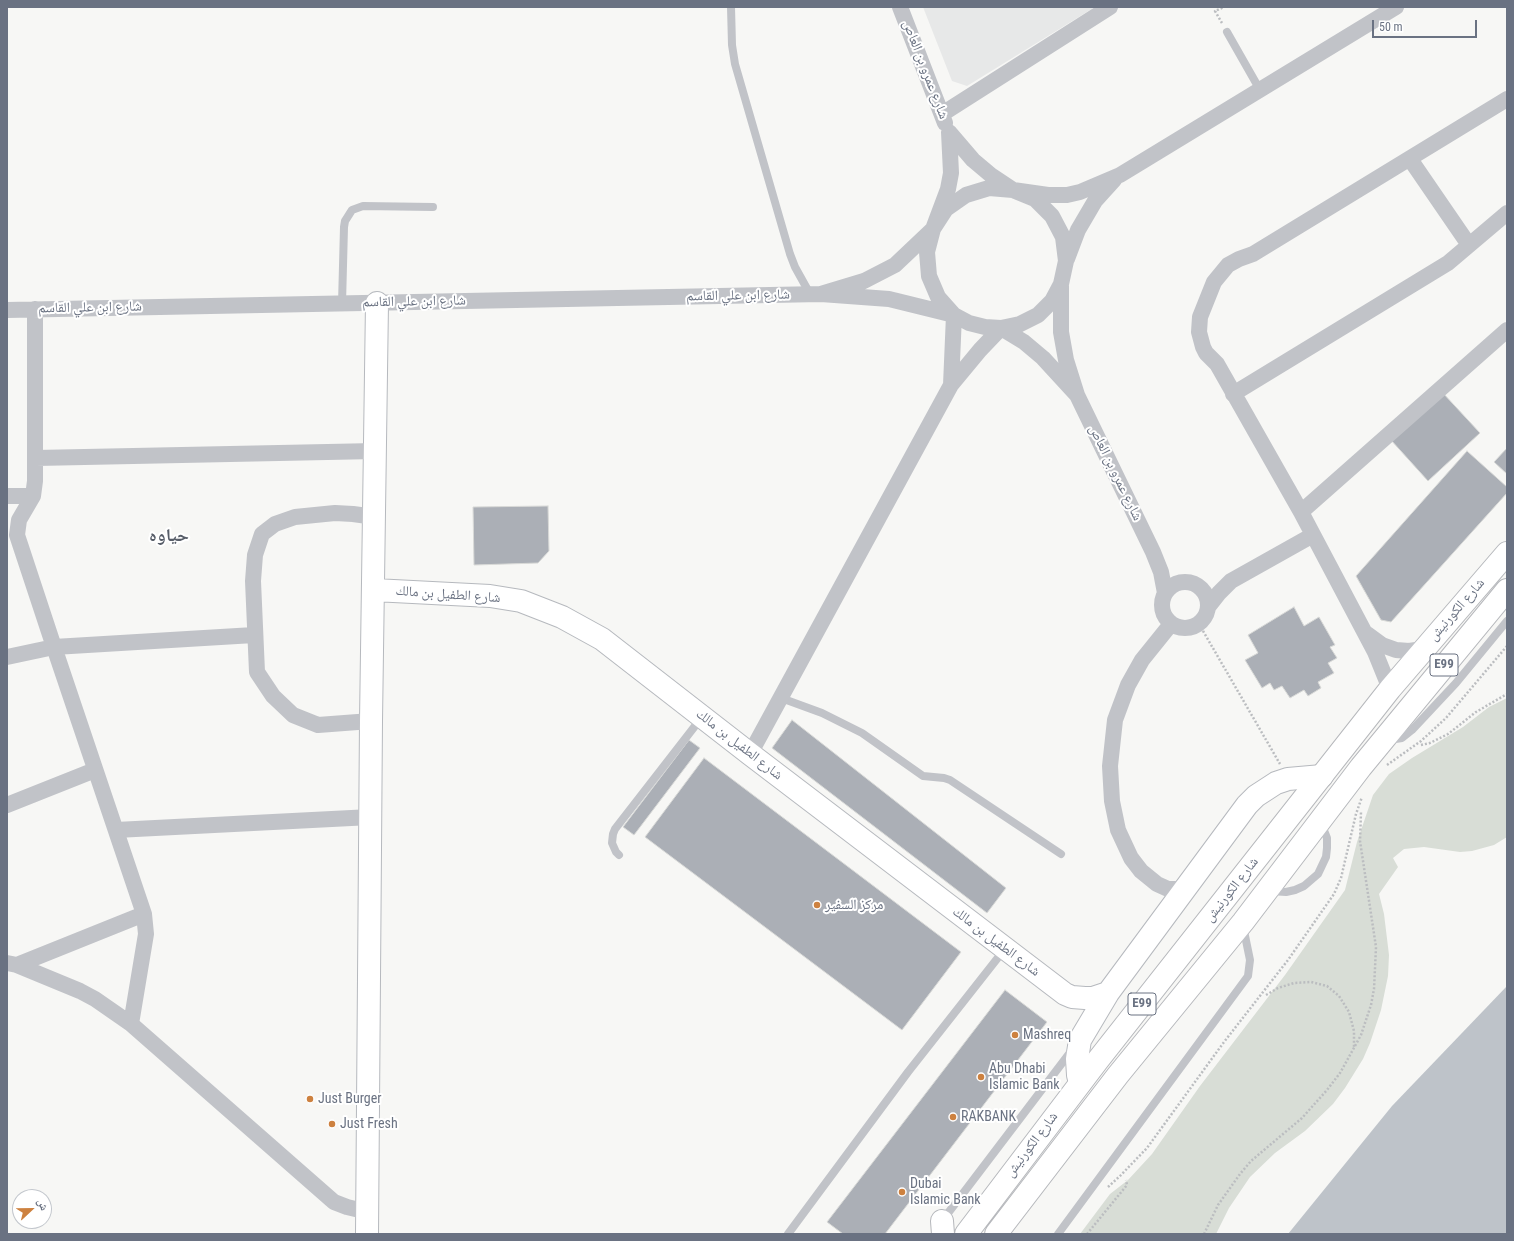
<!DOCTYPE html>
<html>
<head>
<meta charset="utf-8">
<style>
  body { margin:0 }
  #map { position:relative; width:1514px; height:1241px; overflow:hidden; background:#f7f7f5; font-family:"Roboto Condensed","Noto Naskh Arabic",sans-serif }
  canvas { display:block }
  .frame { position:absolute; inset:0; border:8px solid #6a7282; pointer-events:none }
  .north { position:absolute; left:12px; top:1189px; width:40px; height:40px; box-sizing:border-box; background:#fff; border:1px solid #c3c7cd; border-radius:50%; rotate:68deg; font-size:11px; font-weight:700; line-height:16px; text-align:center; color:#6a7282 }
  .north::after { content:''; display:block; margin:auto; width:14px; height:18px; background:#cd813f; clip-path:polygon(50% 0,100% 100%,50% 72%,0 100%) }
  .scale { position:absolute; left:1372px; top:20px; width:105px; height:18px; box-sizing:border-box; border:2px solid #6a7282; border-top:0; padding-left:5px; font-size:12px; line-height:14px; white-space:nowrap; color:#6a7282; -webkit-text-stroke:3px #fff; paint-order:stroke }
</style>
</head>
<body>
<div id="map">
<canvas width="1514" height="1241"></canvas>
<div class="frame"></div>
<div class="north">ش</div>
<div class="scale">50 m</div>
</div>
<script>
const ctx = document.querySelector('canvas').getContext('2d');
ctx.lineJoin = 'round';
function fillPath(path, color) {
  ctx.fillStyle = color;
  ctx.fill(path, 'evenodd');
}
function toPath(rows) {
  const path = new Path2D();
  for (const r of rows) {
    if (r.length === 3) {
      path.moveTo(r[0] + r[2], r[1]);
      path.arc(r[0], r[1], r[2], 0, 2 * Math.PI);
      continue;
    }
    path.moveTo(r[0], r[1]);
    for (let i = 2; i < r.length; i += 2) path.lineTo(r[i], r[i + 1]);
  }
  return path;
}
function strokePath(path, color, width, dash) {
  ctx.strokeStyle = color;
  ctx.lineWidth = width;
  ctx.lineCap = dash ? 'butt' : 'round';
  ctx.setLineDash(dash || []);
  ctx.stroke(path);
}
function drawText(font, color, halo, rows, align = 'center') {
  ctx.font = font + ' "Roboto Condensed","Noto Naskh Arabic",sans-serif';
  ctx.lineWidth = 4;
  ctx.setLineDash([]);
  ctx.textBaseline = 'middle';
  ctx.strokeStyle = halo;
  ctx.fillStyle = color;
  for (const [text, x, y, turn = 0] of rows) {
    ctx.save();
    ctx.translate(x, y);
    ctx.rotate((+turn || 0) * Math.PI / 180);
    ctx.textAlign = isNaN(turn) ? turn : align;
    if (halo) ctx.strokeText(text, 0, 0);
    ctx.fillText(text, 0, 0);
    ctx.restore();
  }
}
const built = toPath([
  [923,7,1095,7,967,86,952,81]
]);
const green = toPath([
  [1507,698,1507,837,1494,845,1472,851,1460,852,1424,847,1404,849,1393,858,1398,867,1379,894,1384,914,1389,955,1388,976,1381,1010,1370,1043,1363,1059,1345,1088,1333,1104,1305,1131,1275,1153,1250,1177,1229,1208,1216,1234,1080,1234,1110,1194,1128,1180,1152,1154,1200,1086,1285,975,1345,890,1357,842,1373,795,1389,774,1412,758,1463,727,1489,707]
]);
const water = toPath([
  [1507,986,1507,1234,1288,1234,1392,1106]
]);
const building = toPath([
  [1442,392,1480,433,1428,481,1390,439,1442,392],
  [1507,448,1507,474,1494,462,1507,448],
  [1467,451,1507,487,1507,493,1391,622,1381,620,1356,576,1467,451],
  [548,506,549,551,538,563,474,565,473,507,548,506],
  [1294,607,1304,626,1319,617,1335,645,1330,647,1337,658,1328,663,1334,673,1318,682,1321,688,1308,696,1304,690,1290,698,1282,686,1274,690,1270,683,1262,688,1245,660,1258,653,1248,635,1294,607],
  [792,720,1006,888,987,913,772,748,792,720],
  [689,740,700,748,634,835,623,827,689,740],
  [704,758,961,952,902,1030,645,837,704,758],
  [1005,990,1047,1022,885,1234,843,1234,827,1222,1005,990]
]);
const path = toPath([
  [1222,23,1215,11,1224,7],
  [1199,624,1280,764],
  [1421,745,1430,743,1448,734,1476,712,1507,694],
  [1387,765,1421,741,1446,718,1507,646],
  [1266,995,1278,988,1294,983,1311,982,1327,986,1339,996,1349,1012,1354,1031,1354,1047],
  [1108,1187,1120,1176,1147,1148,1224,1042,1288,960,1334,894,1341,878,1356,814,1362,797],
  [1087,1234,1127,1185,1126,1180],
  [1204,1234,1218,1205,1240,1174,1251,1161,1302,1118,1327,1090,1340,1073,1361,1035,1371,1005,1374,989,1376,947,1360,841,1361,812]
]);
const lane = toPath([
  [731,7,732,45,735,64,790,254,795,267,810,294],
  [1227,32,1260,90],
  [342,304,344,227,345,221,352,210,363,206,433,207],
  [781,698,822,713,862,733,923,776,944,778,950,780,1061,854],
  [1389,740,1402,738,1412,730,1456,683,1507,621],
  [619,855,616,852,612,843,613,834,615,829,702,717],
  [1270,891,1286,892,1295,890,1304,886,1318,874,1326,857,1327,848,1327,838,1321,823],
  [942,1221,1072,1050],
  [788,1234,908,1072,1004,950],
  [1058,1234,1248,976,1250,960,1243,926]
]);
const street = toPath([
  [900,7,945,123],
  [942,114,1110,7],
  [1410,159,1469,245],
  [1067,259,1078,230,1095,201,1114,180],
  [1061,286,1061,332,1066,360,1077,395,1153,552,1161,572,1165,593],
  [821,294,864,281,895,265,933,229,946,209,966,195,989,188,1013,190,1035,199,1052,216,1063,237,1066,261,1061,284,1052,301,1038,315,1020,324,1001,328,985,327,969,323,954,315,938,297,929,276,927,252,933,229,948,189,951,173,949,132,973,160,992,176,1013,190,1048,195,1067,195,1080,192,1120,175,1396,7],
  [35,309,35,481,33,496,19,520,17,535,54,647,144,914,146,934,131,1024],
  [7,310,821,294,889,299,954,315,951,385],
  [1233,394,1448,263,1507,213],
  [36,458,376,451],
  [7,496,33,496],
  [1301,512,1507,330],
  [1185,605,23],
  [1208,607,1219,593,1231,581,1313,535],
  [1171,624,1142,660,1128,685,1115,720,1110,766,1112,801,1118,830,1131,858,1141,871,1157,884,1168,889,1177,889,1188,885],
  [1367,634,1382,645,1396,650,1409,651,1423,649],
  [7,657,54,647,254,635],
  [1390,689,1375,652,1301,512,1217,364,1206,353,1203,347,1199,332,1200,317,1214,282,1228,265,1239,259,1253,254,1507,99],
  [371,721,318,725,293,715,273,696,257,672,253,581,255,555,262,534,275,524,295,517,335,513,353,514,375,517],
  [750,754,951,385,980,350,1001,328,1024,342,1043,358,1077,395],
  [7,805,95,770],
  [116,830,371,817],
  [7,963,17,965,80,991,95,999,131,1024,334,1202,347,1207,368,1212],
  [17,965,144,914]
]);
const secondary = toPath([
  [374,590,490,596,521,601,562,617,602,639,750,754,1065,994,1072,997,1085,998,1093,998,1108,993],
  [1080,1083,1078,1075,1077,1059,1080,1040,1108,993,1247,805,1256,796,1276,783,1288,779,1322,776],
  [367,1234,371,721,377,303]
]);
const highway = toPath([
  [942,1221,943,1234],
  [966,1234,1098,1060,1390,689,1507,553],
  [996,1234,1118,1075,1243,922,1361,767,1507,590]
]);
const markers = [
  [817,905,4,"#cd813f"],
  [1015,1035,4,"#cd813f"],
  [981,1077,4,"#cd813f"],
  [310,1099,4,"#cd813f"],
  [953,1117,4,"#cd813f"],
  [332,1124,4,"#cd813f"],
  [902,1192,4,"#cd813f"]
];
const shields = [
  [1444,665,28],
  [1142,1004,28]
];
const shieldNames = [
  ["E99",1444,665],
  ["E99",1142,1004]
];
const streetNames = [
  ["شارع عمرو بن العاص",925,70,69],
  ["شارع ابن علي القاسم",738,296,-1],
  ["شارع ابن علي القاسم",414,302,-1],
  ["شارع ابن علي القاسم",90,308,-1],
  ["شارع عمرو بن العاص",1115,473,64],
  ["شارع الطفيل بن مالك",448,595,4],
  ["شارع الكورنيش",1457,610,-49],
  ["شارع الطفيل بن مالك",739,745,38],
  ["شارع الكورنيش",1232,890,-52],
  ["شارع الطفيل بن مالك",996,942,37],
  ["شارع الكورنيش",1032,1145,-53]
];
const poiNames = [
  ["مركز السفير",825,905],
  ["Mashreq",1023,1035],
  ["Abu Dhabi",989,1069],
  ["Islamic Bank",989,1085],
  ["Just Burger",318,1099],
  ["RAKBANK",961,1117],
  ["Just Fresh",340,1124],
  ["Dubai",910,1184],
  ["Islamic Bank",910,1200]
];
const districtNames = [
  ["حياوه",169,536]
];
fillPath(built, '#e7e8e8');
fillPath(green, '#d8ddd6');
fillPath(water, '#bec3c9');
fillPath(building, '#abafb6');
strokePath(building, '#d8d9d7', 1);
strokePath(secondary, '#b6b9be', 24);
strokePath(highway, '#b6b8bc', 24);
strokePath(path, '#bbbdc0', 2.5, [2, 2]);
strokePath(lane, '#c1c3c8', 8);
strokePath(street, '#c1c3c8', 16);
strokePath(secondary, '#fff', 22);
strokePath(highway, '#fff', 22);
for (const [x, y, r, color] of markers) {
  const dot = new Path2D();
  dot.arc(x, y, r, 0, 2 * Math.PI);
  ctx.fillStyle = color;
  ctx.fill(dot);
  strokePath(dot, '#fff', 1.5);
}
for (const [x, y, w] of shields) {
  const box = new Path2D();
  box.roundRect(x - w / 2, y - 11, w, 22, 3);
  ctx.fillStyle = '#fff';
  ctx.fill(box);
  strokePath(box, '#6a7282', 1);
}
drawText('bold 13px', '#6a7282', null, shieldNames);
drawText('14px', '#6a7282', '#fff', streetNames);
drawText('14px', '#6a7282', '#fff', poiNames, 'left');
drawText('bold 18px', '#575d68', '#fff', districtNames);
</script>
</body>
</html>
